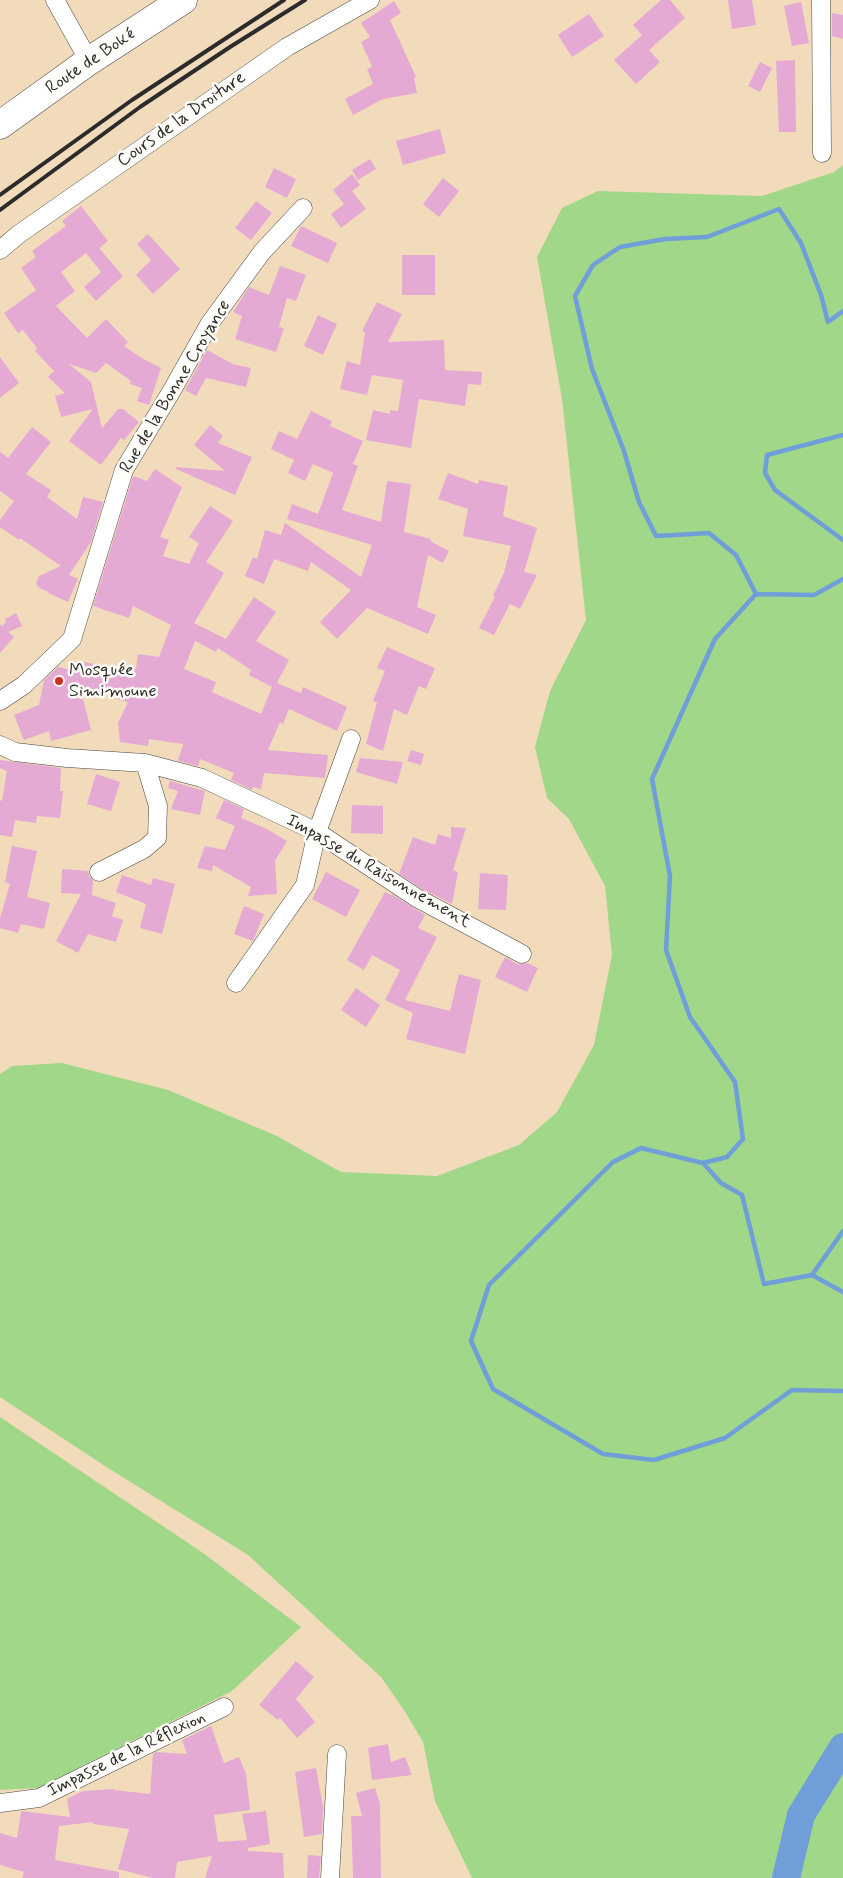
<!DOCTYPE html>
<html>
<head>
<meta charset="utf-8">
<style>
  body { margin:0 }
  canvas { display:block; background:#f1dbbb }
</style>
</head>
<body>
<canvas width="843" height="1878"></canvas>
<script>
const ctx = document.querySelector('canvas').getContext('2d');
ctx.lineJoin = 'round';
function fillPath(path, color) {
  ctx.fillStyle = color;
  ctx.fill(path, 'evenodd');
}
function toPath(rows) {
  const path = new Path2D();
  for (const r of rows) {
    path.moveTo(r[0], r[1]);
    for (let i = 2; i < r.length; i += 2) path.lineTo(r[i], r[i + 1]);
  }
  return path;
}
function strokePath(path, color, width, dash) {
  ctx.strokeStyle = color;
  ctx.lineWidth = width;
  ctx.lineCap = dash ? 'butt' : 'round';
  ctx.setLineDash(dash || []);
  ctx.stroke(path);
}
function drawText(font, color, halo, rows, align = 'center') {
  ctx.font = font + ' Mynerve,sans-serif';
  ctx.lineWidth = 5;
  ctx.setLineDash([]);
  ctx.textBaseline = 'middle';
  ctx.strokeStyle = halo;
  ctx.fillStyle = color;
  for (const [text, x, y, turn = 0] of rows) {
    ctx.save();
    ctx.translate(x, y);
    ctx.rotate((+turn || 0) * Math.PI / 180);
    ctx.textAlign = isNaN(turn) ? turn : align;
    if (halo) ctx.strokeText(text, 0, 0);
    ctx.fillText(text, 0, 0);
    ctx.restore();
  }
}
const green = toPath([
  [843,165,843,1878,472,1878,435,1801,423,1742,404,1710,381,1677,248,1555,108,1468,0,1397,0,1074,12,1066,62,1063,168,1090,277,1136,341,1172,437,1176,519,1145,557,1112,594,1045,612,955,605,886,569,819,547,798,535,747,550,691,586,620,562,399,537,257,562,208,598,191,762,196,834,172],
  [0,1417,203,1553,301,1627,232,1691,38,1788,0,1790]
]);
const stream = toPath([
  [843,435,767,455,765,473,775,490,843,540],
  [843,579,814,595,756,594,715,639,652,779,670,876,666,950,690,1017,735,1082,743,1139,727,1157,703,1163,641,1148,613,1162,489,1285,471,1341,493,1389,603,1454,654,1460,725,1438,792,1390,843,1391],
  [756,594,736,555,709,533,656,536,639,502,624,451,592,369,575,296,593,265,620,247,665,239,707,237,779,209,801,243,821,295,828,322,843,311],
  [703,1163,721,1183,742,1195,764,1284,812,1275,843,1292],
  [812,1275,843,1231]
]);
const river = toPath([
  [786,1878,801,1815,843,1747]
]);
const building = toPath([
  [661,0,670,0,685,18,649,50,660,62,636,84,614,60,642,35,633,25],
  [728,0,752,0,756,25,732,29],
  [394,1,401,13,390,20,416,77,414,78,417,93,383,99,353,115,345,99,373,84,367,69,372,67,361,42,370,37,361,23],
  [801,2,809,43,792,46,784,6],
  [832,13,843,15,843,39,832,36],
  [589,14,604,36,572,57,558,35],
  [795,60,796,132,779,132,776,61],
  [760,62,772,68,760,92,748,86],
  [440,129,446,153,403,165,396,141],
  [370,159,376,169,358,180,352,170],
  [274,168,296,179,287,198,265,187],
  [352,174,360,185,352,191,366,209,341,228,331,214,344,204,333,190],
  [443,178,459,191,439,217,423,204],
  [256,201,272,213,251,240,235,228],
  [81,206,108,241,99,248,123,276,96,301,84,287,101,272,86,253,61,272,75,291,56,306,87,338,106,319,128,342,124,346,140,357,161,368,149,405,137,401,142,388,130,384,131,381,106,363,96,373,69,364,91,382,102,428,118,409,123,409,139,422,124,440,121,438,101,465,69,441,93,409,61,417,55,396,65,393,48,377,54,371,35,351,37,348,23,330,18,333,4,313,36,290,21,268,36,257,32,251,66,226,62,221],
  [301,226,337,243,328,263,291,246],
  [148,234,180,269,153,294,136,275,151,260,137,244],
  [402,255,435,255,435,295,402,295],
  [280,266,306,275,296,301,287,298,279,327,284,328,276,352,235,339,242,316,233,312,249,287,269,295],
  [377,302,402,314,388,342,444,340,445,370,482,372,481,385,468,384,465,406,419,399,411,448,366,440,373,410,390,414,390,410,398,411,403,380,372,375,367,395,340,389,347,361,360,365,365,332,362,331],
  [318,315,337,324,323,355,304,346],
  [207,350,233,364,251,368,246,387,206,378,196,396,185,390],
  [0,357,19,383,0,398],
  [311,411,332,421,330,426,363,441,353,464,358,466,342,510,381,522,387,481,411,484,404,532,431,539,430,541,449,551,443,563,428,555,417,607,436,615,428,634,367,608,337,639,320,622,351,590,311,562,308,571,274,559,264,584,245,576,253,557,257,559,265,530,281,535,285,523,361,577,372,545,287,519,292,504,318,514,333,473,313,464,305,481,288,473,294,460,271,449,279,431,297,439],
  [210,425,223,436,218,443,252,457,235,495,176,469,176,467,225,471,194,445],
  [32,427,51,442,26,474,51,490,47,497,77,519,83,497,103,502,91,542,69,575,78,579,68,602,48,593,49,592,39,588,36,583,39,576,61,566,20,538,19,540,0,527,0,520,14,501,0,491,0,452,8,458],
  [155,469,182,487,160,537,169,540,163,556,189,564,199,543,189,537,210,506,233,521,206,562,224,573,194,623,226,639,254,597,276,612,256,641,289,660,277,683,301,693,303,687,347,707,337,731,289,709,283,724,280,722,268,750,328,755,325,778,264,773,261,789,253,787,252,790,231,780,234,773,200,759,198,766,178,761,183,744,149,739,148,746,120,742,118,723,128,702,113,698,114,694,80,687,91,730,51,741,49,731,24,740,14,715,39,705,44,680,58,667,83,673,85,662,120,670,121,666,136,669,138,654,159,657,171,625,133,606,129,618,93,606,133,476,147,481],
  [195,641,216,652,218,648,251,670,249,675,272,687,261,714,212,692,216,682,184,669],
  [448,473,478,484,479,480,508,486,503,516,537,528,524,572,537,575,520,609,510,604,494,635,479,628,495,597,493,596,504,573,511,546,463,536,468,509,438,499],
  [16,613,22,626,8,632,14,637,0,653,0,624,2,626,6,622,5,619],
  [387,647,435,668,426,689,419,686,407,715,394,709,383,751,366,744,377,702,373,701,385,671,377,668],
  [411,750,424,754,421,765,407,761],
  [360,758,403,762,397,784,356,772],
  [0,760,61,768,60,791,63,791,60,818,37,816,36,823,15,820,12,837,0,835,0,800,2,801,7,771,0,768],
  [96,774,120,782,111,811,87,804],
  [170,781,205,791,200,815,171,809,178,791,168,788],
  [224,800,244,809,241,818,267,829,287,841,275,861,277,894,248,896,251,887,213,865,212,871,197,868,205,846,225,850,235,826,216,818],
  [352,805,383,806,383,834,351,833],
  [451,827,466,828,453,870,458,872,452,904,422,889,399,874,413,837,435,845,438,834,451,838],
  [12,846,37,851,27,897,50,903,44,929,21,924,18,933,0,928,0,918,10,884,5,882],
  [62,869,88,871,89,876,93,880,92,895,116,903,112,916,123,920,116,942,88,934,78,953,56,941,81,894,61,893],
  [326,872,360,890,346,917,312,899],
  [480,873,508,875,506,910,478,909],
  [122,875,151,885,153,878,175,884,162,934,140,928,146,904,116,892],
  [385,892,391,895,392,894,425,915,418,928,437,937,405,1000,450,1011,459,974,481,980,465,1054,406,1039,413,1013,385,1000,400,970,372,955,364,970,347,960],
  [244,906,264,914,253,941,234,934],
  [505,957,517,964,527,963,538,968,527,992,495,977],
  [356,988,380,1005,366,1027,341,1010],
  [296,1661,314,1677,296,1699,315,1722,297,1738,280,1718,278,1720,259,1705],
  [211,1726,224,1763,239,1757,246,1774,250,1810,214,1815,218,1842,247,1840,242,1814,266,1811,270,1844,248,1848,248,1851,283,1853,284,1878,205,1878,212,1856,177,1862,175,1878,153,1878,118,1869,129,1829,93,1824,93,1822,59,1826,55,1860,119,1872,119,1878,22,1878,24,1872,0,1865,0,1833,17,1838,21,1811,70,1817,67,1799,83,1791,114,1789,114,1790,150,1794,153,1754,156,1752,187,1754,182,1740],
  [388,1744,391,1762,405,1757,412,1775,372,1780,368,1748],
  [316,1768,323,1807,322,1834,304,1837,295,1772],
  [375,1788,380,1804,381,1878,353,1878,351,1816,362,1816,356,1793],
  [308,1855,321,1856,319,1878,307,1878]
]);
const street = toPath([
  [55,0,89,61],
  [821,0,822,153],
  [0,250,19,234,287,47,370,0],
  [0,701,24,685,72,639,124,470,171,392,210,323,262,252,303,208],
  [0,745,15,752,67,758,145,763,202,778,317,832,417,898,522,954],
  [99,872,144,849,157,838,158,806,145,763],
  [236,983,305,885,317,832,351,739],
  [0,1803,39,1798,224,1707],
  [330,1878,337,1754]
]);
const primary = toPath([
  [0,125,89,61,183,0]
]);
const rail = toPath([
  [0,195,132,100,284,0],
  [0,210,140,107,230,47,305,0]
]);
const markers = [
  [59,681,5,"#c8321e"]
];
const streetNames = [
  ["Route de Boké",91,62,-34],
  ["Cours de la Droiture",182,120,-35],
  ["Rue de la Bonne Croyance",176,387,-59],
  ["Impasse du Raisonnement",378,872,30],
  ["Impasse de la Réflexion",127,1755,-26]
];
const poiNames = [
  ["Mosquée",69,671],
  ["Simimoune",69,692]
];
fillPath(green, '#a1d788');
strokePath(stream, '#6f9ed8', 4.5);
strokePath(river, '#6f9ed8', 28);
fillPath(building, '#e5aad3');
strokePath(street, '#494541', 19);
strokePath(primary, '#494541', 29);
strokePath(street, '#fff', 18);
strokePath(primary, '#fff', 28);
strokePath(rail, '#2b2b2b', 4);
for (const [x, y, r, color] of markers) {
  const dot = new Path2D();
  dot.arc(x, y, r, 0, 2 * Math.PI);
  ctx.fillStyle = color;
  ctx.fill(dot);
  strokePath(dot, '#fdfcf7', 2);
}
drawText('18px', '#2b2b2b', '#fdfcf7', streetNames);
drawText('18px', '#2b2b2b', '#fdfcf7', poiNames, 'left');
</script>
</body>
</html>
